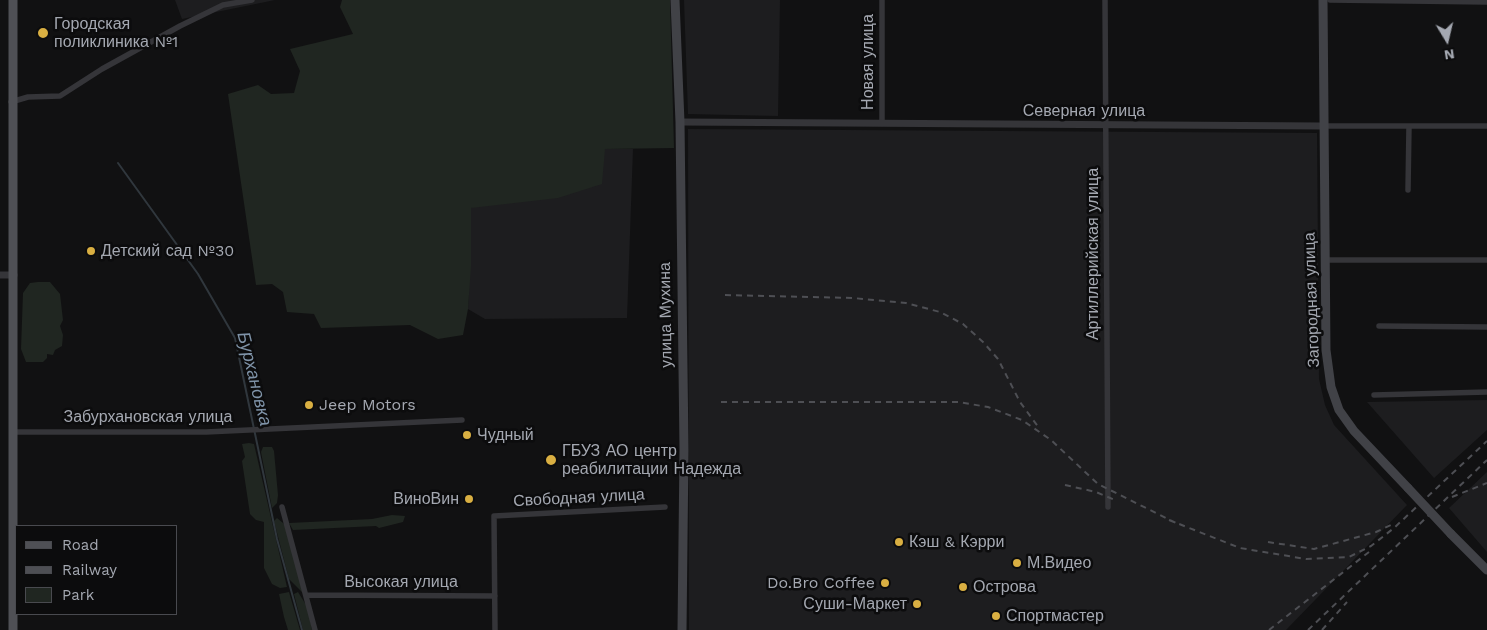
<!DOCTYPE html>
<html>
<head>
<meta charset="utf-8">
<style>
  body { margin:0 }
  #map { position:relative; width:1487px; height:630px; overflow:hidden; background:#111112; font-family:"Work Sans",sans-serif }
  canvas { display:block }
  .legend { position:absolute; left:15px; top:525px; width:162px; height:90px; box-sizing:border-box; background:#0c0c0d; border:1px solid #494a4f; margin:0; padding:6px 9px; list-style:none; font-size:15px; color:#a4a8b1 }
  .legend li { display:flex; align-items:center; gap:10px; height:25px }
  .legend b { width:25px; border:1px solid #494a4f }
  .north { position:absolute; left:1422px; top:15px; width:50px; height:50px; -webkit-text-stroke:4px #0c0c0d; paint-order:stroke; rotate:171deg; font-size:14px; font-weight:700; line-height:20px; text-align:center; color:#a4a8b1 }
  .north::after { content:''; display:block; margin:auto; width:18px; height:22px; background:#a4a8b1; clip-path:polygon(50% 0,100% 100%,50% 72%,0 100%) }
</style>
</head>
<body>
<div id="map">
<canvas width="1487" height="630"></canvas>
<ul class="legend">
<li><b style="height:6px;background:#4f5055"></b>Road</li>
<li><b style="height:6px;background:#4e4f54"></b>Railway</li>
<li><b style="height:14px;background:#202621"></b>Park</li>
</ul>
<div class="north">N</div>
</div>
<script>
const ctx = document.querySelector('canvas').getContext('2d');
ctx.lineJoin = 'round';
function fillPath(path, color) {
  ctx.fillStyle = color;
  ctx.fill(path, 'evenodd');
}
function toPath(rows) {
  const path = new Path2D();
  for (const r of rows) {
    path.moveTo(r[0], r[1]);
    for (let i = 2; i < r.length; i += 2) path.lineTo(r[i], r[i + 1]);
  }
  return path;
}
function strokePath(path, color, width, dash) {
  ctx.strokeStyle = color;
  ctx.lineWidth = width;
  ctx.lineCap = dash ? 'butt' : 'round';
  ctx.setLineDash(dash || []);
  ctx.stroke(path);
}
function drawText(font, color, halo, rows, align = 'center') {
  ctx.font = font + ' "Work Sans",sans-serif';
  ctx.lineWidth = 5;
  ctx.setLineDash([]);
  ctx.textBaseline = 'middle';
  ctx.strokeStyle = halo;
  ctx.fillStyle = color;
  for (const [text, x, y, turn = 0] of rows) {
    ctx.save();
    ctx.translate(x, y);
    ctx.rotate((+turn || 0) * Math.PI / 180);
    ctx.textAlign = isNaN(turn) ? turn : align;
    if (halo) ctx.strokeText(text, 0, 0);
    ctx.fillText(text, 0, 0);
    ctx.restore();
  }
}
const built = toPath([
  [175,0,275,0,182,19],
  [684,0,780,0,778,116,688,114],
  [688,129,1317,133,1319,379,1325,405,1334,425,1407,505,1286,630,689,630],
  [605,149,633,149,627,318,485,319,468,309,471,208],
  [1487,400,1487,430,1434,478,1367,402],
  [1487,472,1487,552,1449,508]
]);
const green = toPath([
  [342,0,670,0,674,148,605,149,602,184,558,198,471,208,471,266,468,309,463,335,438,339,410,325,321,328,314,314,287,312,283,292,272,284,256,285,228,94,258,85,271,94,294,93,300,71,290,49,353,34,340,7],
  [38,282,50,282,60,294,63,320,60,326,63,335,62,346,55,350,53,355,47,354,47,358,43,362,26,362,21,349,23,293,30,283],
  [249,443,254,444,287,587,280,588,272,584,264,568,264,522,256,520,250,514,242,461,245,457,242,444],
  [263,447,272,447,274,451,278,495,277,503,272,508,261,452],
  [392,515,405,516,403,522,379,528,376,526,293,530,289,523,372,519],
  [277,518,289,528,303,593,289,579,274,521],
  [289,592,300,630,288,630,284,617,279,594],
  [298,592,308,608,312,630,303,630,294,594]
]);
const stream = toPath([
  [118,163,198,274,235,338,277,539,302,630]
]);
const minor = toPath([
  [1105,0,1108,507],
  [1330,0,1487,2],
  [11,102,28,97,60,96,102,69,180,26,223,5,252,0],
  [882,123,882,0],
  [1323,126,1487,126],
  [1408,190,1409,126],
  [1324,260,1487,260],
  [1379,326,1487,327],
  [1374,395,1487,392],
  [14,432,206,432,462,420],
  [282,507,315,630],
  [307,595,495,596],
  [495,630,494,516,665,507]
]);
const tertiary = toPath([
  [680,122,1323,126],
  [0,275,14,275]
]);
const secondary = toPath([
  [675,0,680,122,684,450,682,630],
  [1323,0,1326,350,1331,387,1339,410,1354,431,1408,488],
  [1451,534,1487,570]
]);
const primary = toPath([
  [13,630,13,0]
]);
const rail = toPath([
  [725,295,853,298,906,303,940,312,963,324,983,342,998,359,1020,402,1039,428],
  [721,402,958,402,988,407,1022,420,1051,440,1098,484,1176,523],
  [1065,485,1096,492,1115,500],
  [1452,497,1487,483],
  [1169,520,1240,548,1306,559,1349,557,1371,546,1394,528,1487,441],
  [1268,542,1314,549,1376,532,1393,524],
  [1269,630,1369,552],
  [1308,630,1487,460],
  [1322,630,1347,602]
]);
const secondaryBridge = toPath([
  [1408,488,1451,534]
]);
const markers = [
  [43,33,6,"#d9af42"],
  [91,251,5,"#d9af42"],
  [309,405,5,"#d9af42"],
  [467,435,5,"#d9af42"],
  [551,460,6,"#d9af42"],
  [469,499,5,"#d9af42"],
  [899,542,5,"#d9af42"],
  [1017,563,5,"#d9af42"],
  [885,583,5,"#d9af42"],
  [963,587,5,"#d9af42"],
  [917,604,5,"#d9af42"],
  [996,616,5,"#d9af42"]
];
const poiNames = [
  ["Городская",54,24],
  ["поликлиника №1",54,42],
  ["Детский сад №30",101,251],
  ["Jeep Motors",319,405],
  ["Чудный",477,435],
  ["ГБУЗ АО центр",562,451],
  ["реабилитации Надежда",562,469],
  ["ВиноВин",459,499,"right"],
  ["Кэш & Кэрри",909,542],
  ["М.Видео",1027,563],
  ["Do.Bro Coffee",875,583,"right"],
  ["Острова",973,587],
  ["Суши-Маркет",907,604,"right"],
  ["Спортмастер",1006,616]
];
const streetNames = [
  ["Новая улица",868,62,-90],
  ["Северная улица",1084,111],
  ["Артиллерийская улица",1093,254,-90],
  ["Загородная улица",1312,300,-92],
  ["улица Мухина",666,315,-91],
  ["Забурхановская улица",148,417],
  ["Свободная улица",579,498,-3],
  ["Высокая улица",401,582]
];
const waterNames = [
  ["Бурхановка",254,379,76]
];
fillPath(built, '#1d1d1f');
fillPath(green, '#202621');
strokePath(stream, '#30373d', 2);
strokePath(minor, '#353539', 5.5);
strokePath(tertiary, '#353539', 7);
strokePath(secondary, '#414247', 9);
strokePath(primary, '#4f5055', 9);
strokePath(rail, '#4e4f54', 2, [6, 5]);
strokePath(secondaryBridge, '#414247', 9);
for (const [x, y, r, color] of markers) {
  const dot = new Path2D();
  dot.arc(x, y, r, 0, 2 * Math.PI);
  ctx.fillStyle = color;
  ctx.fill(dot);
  strokePath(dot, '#0c0c0d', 2);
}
drawText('16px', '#a4a8b1', '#0c0c0d', poiNames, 'left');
drawText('16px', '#a4a8b1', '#0c0c0d', streetNames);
drawText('italic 18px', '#7f93a8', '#0c0c0d', waterNames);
</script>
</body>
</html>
